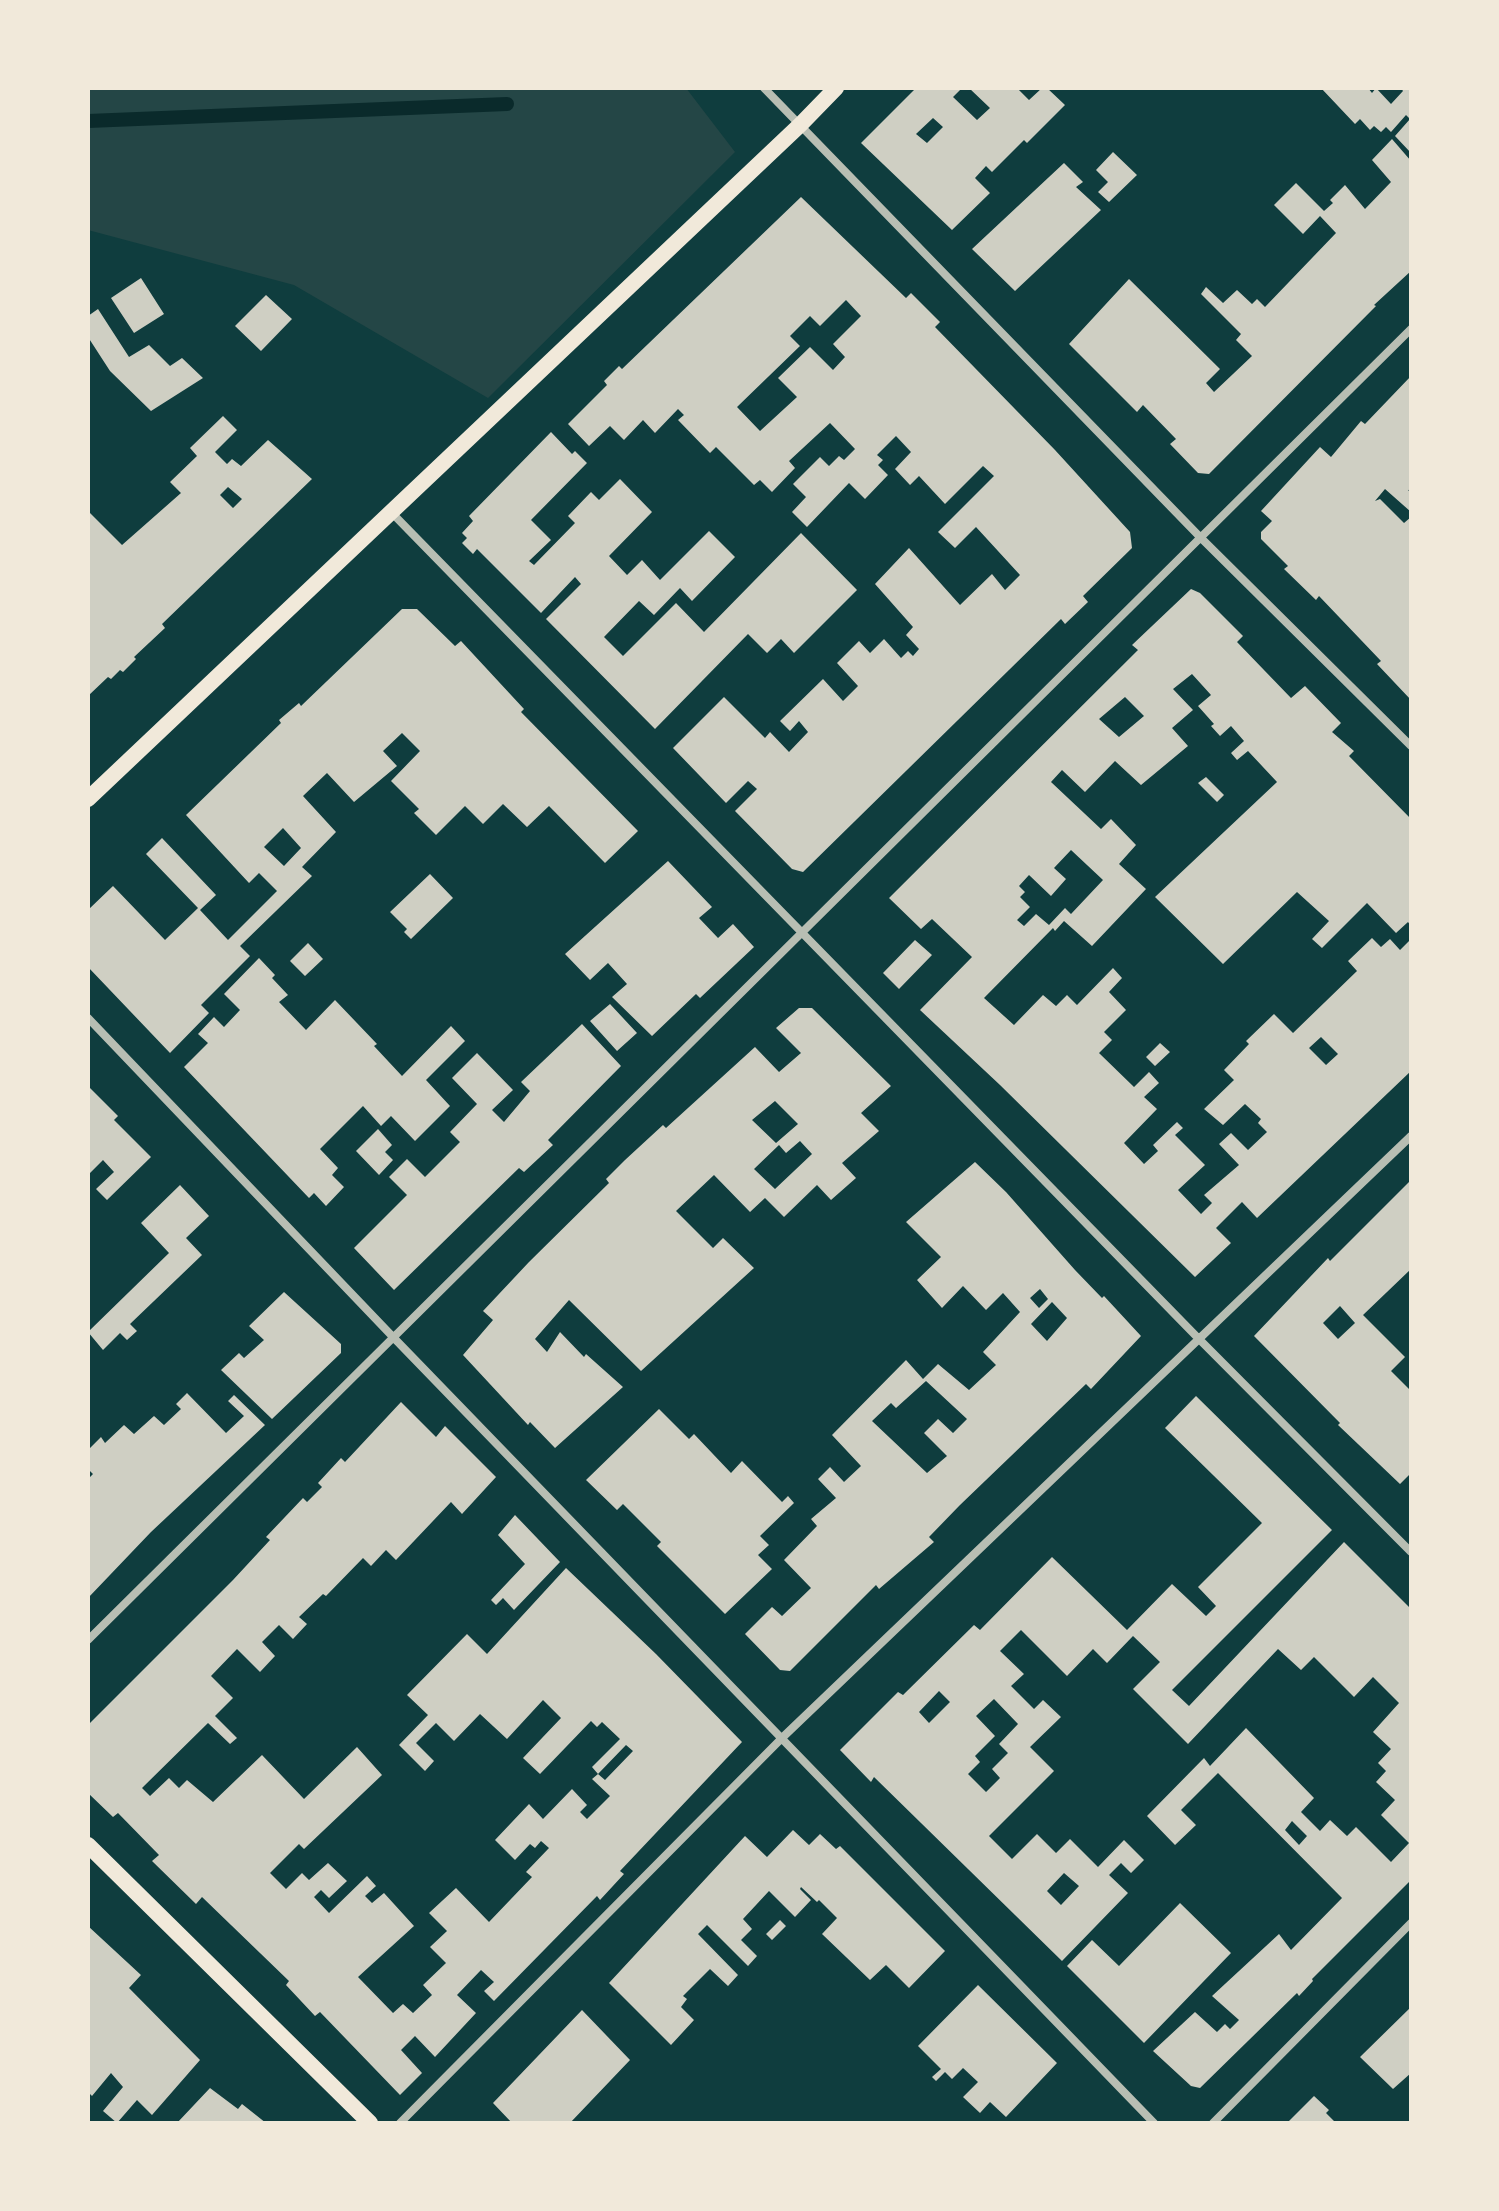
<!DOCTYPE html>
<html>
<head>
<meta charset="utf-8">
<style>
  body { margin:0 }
  #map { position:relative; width:1499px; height:2211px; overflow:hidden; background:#0f3d3e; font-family:Poppins,sans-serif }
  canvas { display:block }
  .frame { position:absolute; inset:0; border:90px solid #f1e9da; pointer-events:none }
</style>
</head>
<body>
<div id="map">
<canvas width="1499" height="2211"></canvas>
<div class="frame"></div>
</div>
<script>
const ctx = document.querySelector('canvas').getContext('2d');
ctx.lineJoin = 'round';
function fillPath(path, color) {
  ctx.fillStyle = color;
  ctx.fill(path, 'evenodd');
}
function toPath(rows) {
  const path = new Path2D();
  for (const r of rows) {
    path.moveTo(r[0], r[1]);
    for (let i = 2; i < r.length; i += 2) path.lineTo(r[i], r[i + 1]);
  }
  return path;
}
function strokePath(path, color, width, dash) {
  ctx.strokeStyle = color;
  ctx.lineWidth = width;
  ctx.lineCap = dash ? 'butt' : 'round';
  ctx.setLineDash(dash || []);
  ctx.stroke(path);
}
const green = toPath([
  [88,88,686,88,735,152,488,398,294,285,88,230]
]);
const stream = toPath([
  [88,121,507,104]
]);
const building = toPath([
  [916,88,962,88,953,97,977,120,990,108,969,88,1017,88,1029,100,1042,88,1047,88,1065,105,1027,143,1024,140,992,172,986,166,975,178,990,193,952,230,861,143],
  [933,118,943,127,927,143,916,134],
  [1321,88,1368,88,1372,93,1376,88,1391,104,1403,91,1401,88,1411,88,1411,153,1395,136,1410,119,1406,115,1391,132,1386,127,1381,132,1374,126,1370,130,1360,119,1355,124],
  [1392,139,1411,161,1411,271,1374,305,1376,306,1209,474,1198,473,1170,444,1176,439,1143,405,1137,412,1069,344,1129,279,1220,369,1206,383,1214,392,1252,356,1236,340,1241,334,1201,294,1206,287,1223,303,1237,290,1252,304,1257,299,1265,307,1336,233,1320,216,1303,234,1274,205,1296,183,1324,211,1333,203,1330,200,1345,185,1365,209,1391,182,1372,160],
  [1113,152,1137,175,1109,202,1098,192,1108,182,1096,170],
  [1064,163,1083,182,1076,187,1101,210,1015,291,972,249],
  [801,197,906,298,911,293,940,322,935,327,1055,450,1130,532,1132,548,1083,596,1088,602,1065,624,1061,619,803,872,792,869,735,811,757,789,748,781,726,803,673,748,724,697,765,738,770,732,789,752,808,732,799,721,790,731,780,721,823,679,843,701,858,686,837,663,859,641,870,653,884,639,901,658,908,651,913,656,919,649,906,635,913,627,875,584,909,548,960,605,992,574,1005,590,1020,575,976,527,955,548,938,532,994,476,983,466,945,504,919,476,910,485,895,469,911,452,896,436,877,455,883,460,878,465,888,475,865,499,849,483,807,527,792,512,806,497,793,484,820,457,829,466,839,456,844,460,855,449,830,423,789,461,795,468,772,492,760,480,754,485,716,447,710,453,678,420,684,415,678,409,655,433,643,420,624,440,610,426,589,446,568,424,607,385,604,381,619,366,622,369],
  [846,300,861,316,833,344,845,357,833,370,810,347,778,378,797,397,760,431,737,407,800,346,790,336,810,316,820,326],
  [141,278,164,314,134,333,111,298],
  [266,295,292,319,261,351,235,326],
  [98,309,129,357,149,345,170,366,182,358,203,378,151,411,110,371,88,337,88,316],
  [1411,376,1411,487,1408,491,1411,490,1411,512,1385,489,1375,501,1380,499,1404,523,1411,517,1411,700,1377,664,1381,661,1319,596,1316,600,1284,569,1288,566,1261,539,1261,532,1272,521,1261,511,1320,447,1331,457,1361,421,1365,424],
  [223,416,237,430,215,452,227,464,232,459,241,466,268,440,312,479,162,624,165,628,134,657,136,659,123,672,120,670,111,679,108,677,88,696,88,511,122,545,181,493,170,482,197,456,190,448],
  [228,487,242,499,233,508,220,495],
  [551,432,572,454,575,451,587,463,531,520,551,540,529,561,534,565,575,523,568,516,591,492,599,500,620,479,652,512,609,556,627,575,642,560,660,580,709,531,735,557,692,601,680,588,654,615,639,601,604,637,623,656,676,603,704,632,801,533,857,590,794,653,781,639,767,653,748,634,655,729,546,619,581,584,575,577,541,613,477,549,473,554,462,543,467,538,462,533,473,521,469,516],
  [1191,589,1200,593,1243,636,1237,642,1291,698,1305,686,1341,723,1332,732,1354,751,1349,756,1411,819,1411,926,1408,922,1396,933,1367,903,1322,948,1312,939,1329,921,1297,892,1223,964,1155,897,1277,782,1248,751,1237,760,1231,753,1244,741,1231,726,1220,736,1211,726,1214,724,1198,706,1211,695,1192,674,1173,689,1193,710,1172,728,1188,746,1141,785,1115,761,1085,792,1062,770,1051,782,1101,829,1111,819,1136,845,1119,864,1146,889,1092,946,1064,921,1055,931,1053,928,984,998,1014,1025,1043,995,1056,1006,1067,995,1077,1005,1113,968,1122,978,1109,992,1126,1010,1104,1032,1112,1040,1099,1053,1134,1087,1149,1072,1159,1083,1144,1097,1157,1109,1124,1143,1144,1164,1158,1151,1153,1145,1177,1122,1183,1128,1175,1135,1205,1165,1178,1190,1201,1214,1212,1203,1204,1195,1239,1165,1219,1144,1231,1133,1248,1150,1267,1132,1258,1123,1261,1119,1245,1104,1223,1125,1204,1109,1234,1080,1224,1070,1249,1044,1246,1041,1274,1014,1293,1033,1357,971,1348,961,1372,938,1381,947,1390,939,1400,950,1411,939,1411,1071,1257,1218,1242,1202,1216,1228,1231,1243,1195,1277,1000,1085,920,1010,972,957,932,919,921,929,889,898,1138,650,1132,645],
  [1125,697,1144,716,1119,737,1099,719],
  [1071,850,1103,880,1071,914,1065,908,1049,925,1036,914,1024,926,1017,920,1030,907,1020,897,1025,892,1019,886,1029,875,1051,896,1066,879,1054,868],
  [1321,1037,1338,1054,1326,1065,1309,1048],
  [402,609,417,609,455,646,461,641,524,709,521,712,638,831,605,863,549,806,527,827,503,804,483,824,465,806,436,835,414,813,419,809,391,781,420,751,402,733,383,751,397,766,354,802,327,773,303,796,336,832,302,867,312,876,240,946,250,956,201,1005,209,1013,170,1053,88,967,88,910,113,886,165,940,198,908,146,854,162,838,216,895,200,910,228,940,277,891,259,873,249,883,186,815,281,723,279,720,299,703,301,706],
  [283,828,301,848,284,866,264,847],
  [1206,777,1224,795,1217,802,1198,783],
  [668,861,712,907,699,918,718,938,733,924,754,947,700,998,696,994,652,1036,612,997,627,984,608,963,590,980,565,954],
  [430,874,453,898,411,939,404,932,407,929,390,912],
  [915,940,932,955,899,989,883,973],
  [308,943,323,959,305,976,290,961],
  [259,958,275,975,272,978,288,995,279,1002,306,1030,335,1000,377,1044,374,1046,402,1076,451,1026,465,1041,426,1080,450,1106,415,1141,391,1116,381,1126,363,1106,320,1149,338,1168,332,1175,344,1187,326,1206,314,1193,309,1198,184,1067,208,1043,198,1034,214,1017,224,1027,240,1010,224,994],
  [610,1004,637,1033,617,1051,590,1021],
  [799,1008,812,1008,891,1086,861,1113,879,1131,842,1163,856,1178,831,1200,817,1185,784,1217,765,1198,750,1212,714,1175,676,1211,713,1248,723,1238,754,1268,641,1371,569,1300,535,1339,547,1352,560,1332,584,1357,586,1354,623,1387,555,1448,530,1422,528,1425,463,1355,493,1320,483,1311,529,1262,609,1183,606,1179,625,1160,663,1125,666,1128,755,1047,779,1072,801,1053,776,1028],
  [775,1101,798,1124,776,1143,752,1120],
  [800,1141,812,1154,775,1189,754,1169,779,1145,786,1153],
  [582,1024,621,1066,548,1140,553,1145,524,1172,519,1168,394,1290,354,1248,407,1195,389,1177,407,1159,425,1177,460,1142,450,1132,477,1104,452,1078,477,1053,513,1090,492,1110,504,1122,530,1091,521,1082],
  [1160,1043,1170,1052,1155,1066,1146,1057],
  [88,1086,118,1116,114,1120,151,1157,107,1200,96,1189,114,1172,103,1160,88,1175],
  [378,1129,392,1145,385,1152,393,1160,379,1175,356,1151],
  [975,1162,1006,1192,1075,1270,1102,1298,1104,1296,1141,1336,1091,1389,1086,1384,960,1505,929,1537,934,1542,879,1589,876,1585,790,1671,780,1670,745,1634,772,1607,782,1616,811,1588,784,1560,817,1526,811,1519,836,1498,818,1479,830,1467,844,1482,861,1466,832,1435,906,1360,923,1379,938,1364,969,1390,996,1365,983,1352,1020,1312,1003,1293,986,1310,963,1286,942,1308,917,1280,941,1257,906,1222],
  [1040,1289,1048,1299,1039,1308,1030,1298],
  [1052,1302,1067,1318,1047,1341,1031,1324],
  [926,1381,967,1419,953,1433,938,1419,924,1433,947,1456,927,1473,872,1421,891,1403,896,1408],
  [1411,1180,1411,1269,1363,1315,1405,1357,1391,1371,1411,1391,1411,1473,1400,1484,1338,1425,1340,1423,1254,1336,1328,1258,1330,1261],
  [1340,1306,1355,1323,1338,1339,1323,1323],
  [180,1185,209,1216,186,1238,202,1255,130,1324,137,1331,127,1340,120,1333,103,1350,88,1332,169,1253,141,1223],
  [284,1292,341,1344,341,1353,272,1419,221,1370,239,1353,244,1358,264,1340,249,1326],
  [187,1393,226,1433,244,1416,228,1401,234,1395,265,1425,151,1532,88,1598,88,1479,93,1474,88,1469,88,1450,101,1437,105,1443,124,1425,134,1434,154,1416,164,1425,181,1409,176,1404],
  [1196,1396,1332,1530,1172,1690,1189,1706,1344,1542,1411,1609,1411,1880,1312,1979,1313,1981,1299,1996,1297,1993,1200,2088,1191,2086,1153,2051,1195,2012,1217,2032,1225,2024,1230,2029,1239,2020,1212,1996,1279,1934,1291,1950,1342,1898,1218,1773,1181,1810,1196,1825,1175,1845,1147,1816,1204,1758,1210,1766,1246,1728,1314,1798,1301,1812,1320,1831,1330,1820,1347,1836,1356,1827,1391,1862,1409,1843,1381,1815,1395,1800,1376,1782,1386,1771,1378,1763,1391,1749,1373,1732,1399,1703,1373,1677,1354,1697,1314,1657,1301,1670,1278,1649,1188,1744,1133,1689,1160,1662,1133,1636,1107,1663,1093,1649,1067,1676,1021,1630,1000,1651,1024,1674,1011,1686,1034,1709,1043,1700,1061,1717,1030,1747,1054,1771,989,1836,1012,1859,1037,1834,1056,1853,1070,1839,1098,1867,1124,1840,1144,1860,1131,1873,1121,1863,1109,1875,1128,1893,1062,1961,874,1777,871,1782,840,1750,898,1692,903,1695,974,1625,980,1630,1052,1557,1127,1630,1172,1584,1206,1616,1216,1606,1198,1587,1262,1523,1165,1428],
  [939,1691,950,1702,929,1723,919,1712],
  [994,1699,1018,1724,999,1744,1008,1753,992,1769,1000,1778,986,1792,968,1774,980,1762,975,1756,995,1736,976,1716],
  [1292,1821,1307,1836,1299,1845,1285,1830],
  [1064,1873,1079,1886,1061,1905,1047,1891],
  [401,1402,436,1437,445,1426,496,1477,462,1514,451,1502,396,1560,386,1550,371,1566,363,1558,326,1596,323,1594,299,1617,307,1624,293,1639,279,1625,262,1642,275,1656,260,1672,237,1649,211,1676,233,1698,215,1716,237,1738,230,1744,208,1723,142,1788,150,1796,169,1778,179,1788,187,1780,213,1802,262,1755,304,1799,357,1747,382,1775,304,1849,299,1844,270,1873,286,1889,302,1873,309,1880,328,1863,347,1881,329,1898,321,1890,314,1897,329,1913,367,1876,376,1886,365,1896,372,1903,384,1893,414,1926,358,1977,393,2013,403,2004,413,2013,432,1995,423,1985,446,1963,430,1947,447,1931,429,1913,456,1888,489,1922,532,1877,526,1872,549,1848,541,1841,535,1848,530,1844,515,1860,495,1840,529,1804,543,1819,572,1789,587,1805,580,1812,587,1819,610,1796,592,1779,598,1774,605,1780,633,1751,626,1745,598,1774,592,1767,620,1739,602,1722,597,1727,591,1721,540,1774,523,1758,561,1718,543,1700,507,1739,480,1714,454,1741,436,1723,416,1743,434,1761,425,1771,399,1745,428,1715,407,1695,467,1634,487,1654,566,1568,656,1654,742,1742,620,1871,624,1874,600,1900,597,1896,494,2001,484,1991,494,1982,481,1970,457,1995,476,2013,435,2057,415,2036,401,2050,422,2073,400,2095,320,2012,315,2016,286,1985,289,1981,202,1897,196,1904,152,1861,159,1855,118,1813,113,1817,88,1793,88,1725,233,1580,270,1540,266,1537,303,1498,307,1502,322,1487,318,1483,341,1458,345,1462],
  [659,1409,689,1439,694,1434,731,1473,742,1461,782,1502,788,1496,794,1503,760,1536,769,1545,758,1555,772,1569,725,1614,657,1546,661,1542,623,1504,617,1510,586,1480],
  [515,1515,560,1562,514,1610,503,1598,496,1605,491,1600,525,1564,498,1535],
  [793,1830,809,1845,820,1834,836,1849,840,1846,945,1951,909,1988,886,1965,870,1980,822,1934,837,1918,819,1900,817,1902,801,1887,800,1889,811,1900,795,1917,769,1891,743,1919,752,1929,741,1940,757,1956,748,1966,707,1925,698,1934,738,1975,728,1986,710,1969,683,1996,687,1999,681,2007,694,2020,671,2045,609,1983,745,1836,767,1857],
  [1180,1903,1231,1953,1144,2043,1067,1966,1092,1940,1119,1966],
  [780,1920,786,1926,772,1940,766,1934],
  [88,1926,141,1975,129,1988,200,2060,152,2115,137,2100,117,2123,103,2111,123,2087,111,2073,92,2096,88,2092],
  [978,1985,1057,2063,1006,2117,990,2102,980,2113,963,2097,978,2082,963,2068,952,2079,945,2072,936,2081,932,2077,941,2069,918,2046],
  [1411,2007,1411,2073,1393,2089,1360,2057],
  [582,2010,630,2060,570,2123,512,2123,493,2103],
  [210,2088,238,2109,242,2104,266,2123,177,2123],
  [1314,2096,1329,2110,1326,2113,1336,2123,1287,2123]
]);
const minor = toPath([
  [764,88,1200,537,1411,746],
  [391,512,1198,1338,1411,1552],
  [88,1018,393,1337,1154,2123],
  [88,1640,1411,329],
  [400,2123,783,1737,1411,1136],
  [1213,2123,1411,1923]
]);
const secondary = toPath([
  [88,799,801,124,836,88],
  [88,1845,370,2123]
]);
fillPath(green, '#244646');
strokePath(stream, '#0a2a2b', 14);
fillPath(building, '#cfcfc3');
strokePath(minor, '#b8beb3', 8);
strokePath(secondary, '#f1e9da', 16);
</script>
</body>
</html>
